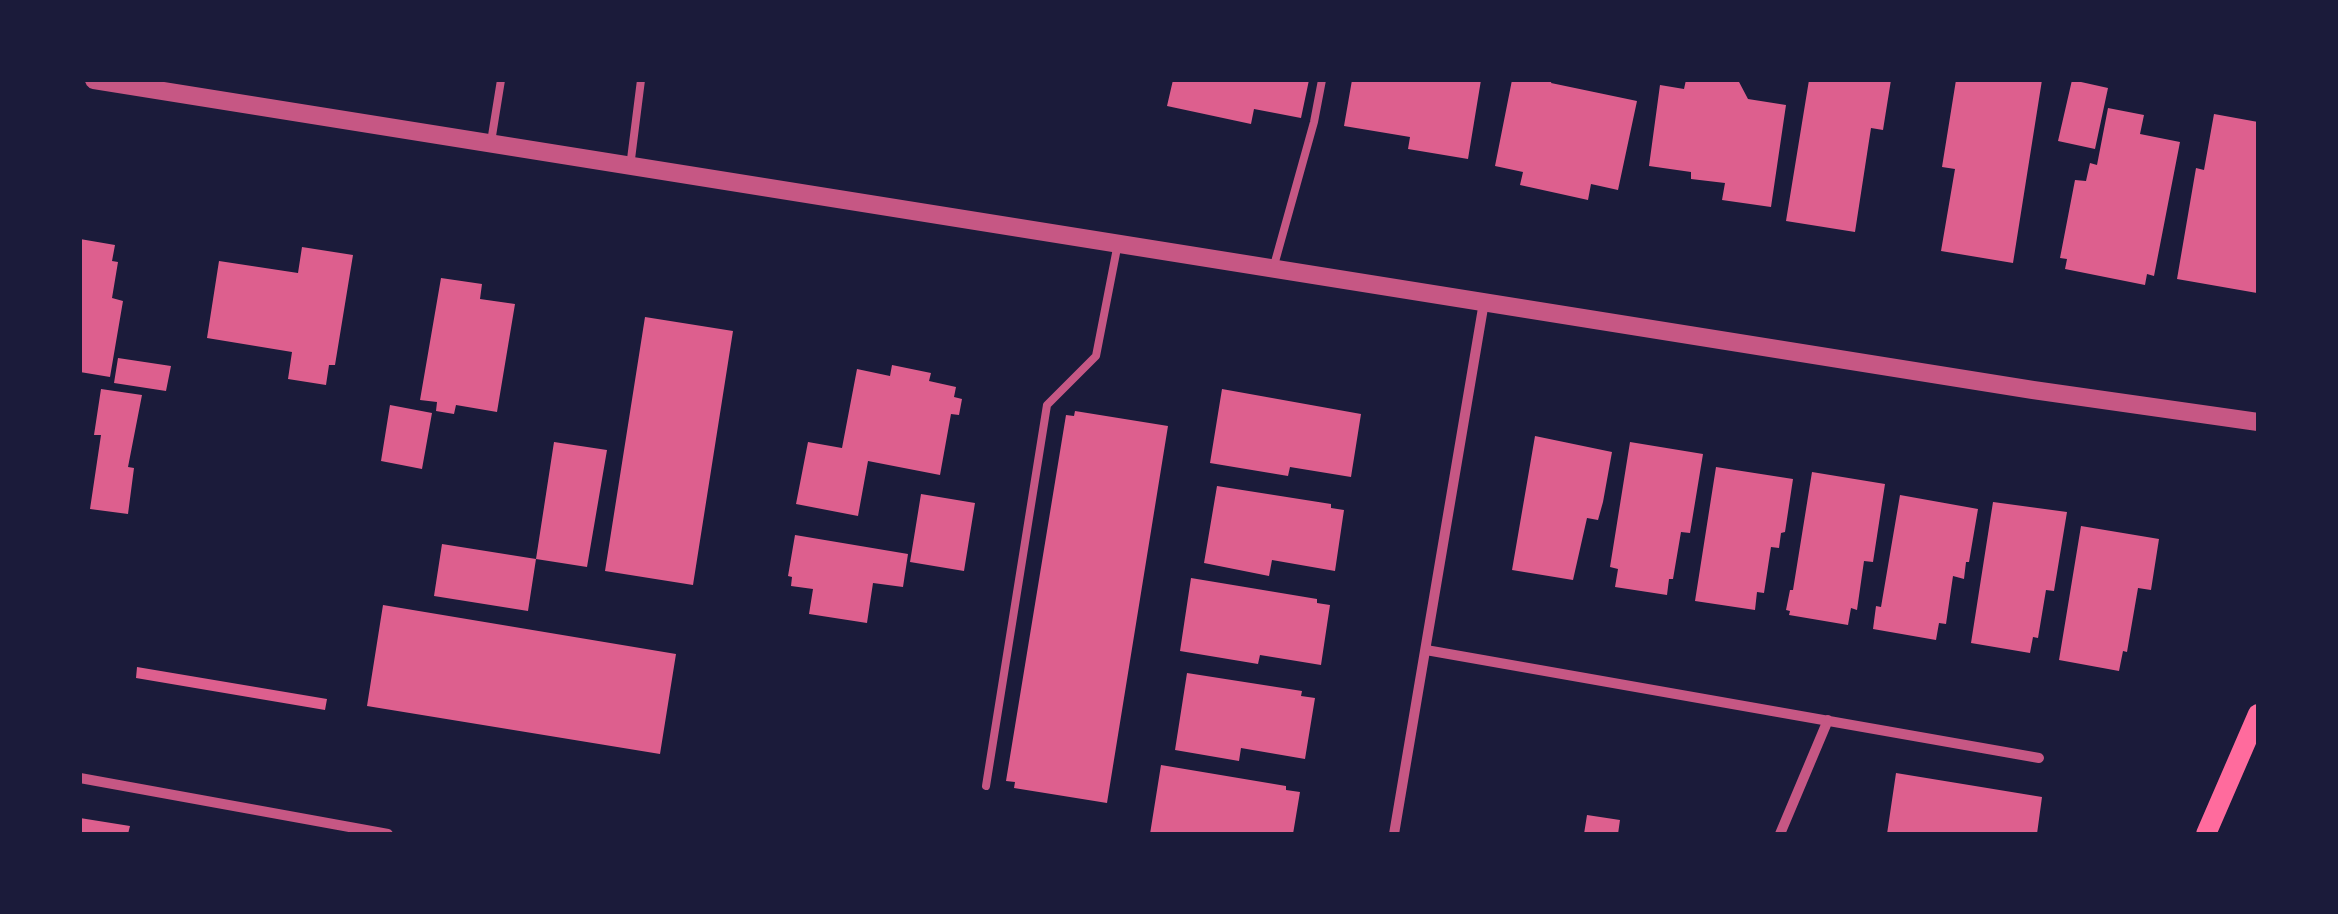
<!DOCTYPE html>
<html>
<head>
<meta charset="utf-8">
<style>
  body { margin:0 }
  #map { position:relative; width:2338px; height:914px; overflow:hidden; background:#1b1b3a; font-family:Arial,sans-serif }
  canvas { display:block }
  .frame { position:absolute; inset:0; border:82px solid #1b1b3a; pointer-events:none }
</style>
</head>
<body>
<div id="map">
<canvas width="2338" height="914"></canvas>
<div class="frame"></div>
</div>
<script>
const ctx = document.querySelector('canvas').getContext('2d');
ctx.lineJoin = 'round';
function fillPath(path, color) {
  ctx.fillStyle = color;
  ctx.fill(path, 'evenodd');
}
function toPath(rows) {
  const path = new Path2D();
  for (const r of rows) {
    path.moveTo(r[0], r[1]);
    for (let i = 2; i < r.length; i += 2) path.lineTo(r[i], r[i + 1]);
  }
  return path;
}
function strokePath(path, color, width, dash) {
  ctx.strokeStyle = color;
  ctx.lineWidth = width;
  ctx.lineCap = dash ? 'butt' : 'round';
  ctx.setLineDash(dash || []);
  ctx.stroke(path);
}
const building = toPath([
  [1173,80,1309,80,1301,118,1254,109,1251,124,1167,106],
  [1352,80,1481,80,1468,159,1408,149,1410,137,1344,126],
  [1512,80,1552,80,1551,83,1637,101,1618,190,1591,184,1588,200,1520,185,1523,172,1495,166],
  [1686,80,1738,80,1748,99,1786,105,1771,207,1722,200,1725,183,1691,179,1691,172,1649,166,1660,85,1684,89],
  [1809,80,1891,80,1883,130,1871,128,1855,232,1786,221],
  [1956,80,2042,80,2013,263,1941,251,1955,169,1942,167],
  [2072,80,2108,88,2095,149,2058,141],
  [2108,108,2144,115,2140,134,2180,142,2154,276,2147,274,2145,285,2065,269,2067,259,2060,258,2075,180,2086,181,2090,163,2097,165],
  [2214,114,2258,122,2257,293,2177,279,2196,168,2204,170],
  [80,239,115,245,112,261,118,262,112,298,123,301,110,377,80,372],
  [302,247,353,255,335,365,329,365,326,385,288,379,292,352,207,338,219,261,298,273],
  [441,278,482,284,480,299,515,304,497,412,456,405,454,414,436,411,437,402,420,400],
  [645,317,733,331,693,585,605,571],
  [118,358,171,366,166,391,114,383],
  [892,365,931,373,929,381,956,387,954,397,962,399,959,415,951,414,940,475,868,461,858,516,796,504,808,442,842,448,857,369,890,376],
  [101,389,142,395,128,467,134,468,128,514,90,509,101,435,94,435],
  [1222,389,1361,414,1351,477,1290,467,1288,476,1210,463],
  [390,405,432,413,422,469,381,461],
  [1075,411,1168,426,1107,803,1014,788,1015,782,1006,781,1066,415,1074,416],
  [1535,436,1612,452,1603,502,1598,520,1587,518,1573,580,1512,570],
  [554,442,607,450,587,567,536,559],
  [1630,442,1703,454,1690,533,1681,532,1673,579,1669,579,1667,595,1615,587,1618,569,1610,567],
  [1716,467,1793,479,1785,532,1781,533,1779,548,1771,547,1764,593,1757,592,1755,610,1695,601],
  [1812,472,1885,484,1873,562,1864,561,1857,610,1851,608,1848,625,1789,615,1790,611,1786,610,1790,590,1793,590],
  [1217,486,1331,504,1331,508,1344,510,1335,571,1272,560,1269,576,1204,563],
  [921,494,975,503,964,571,910,562],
  [1900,495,1978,509,1969,562,1966,562,1964,579,1953,576,1946,624,1939,623,1936,640,1873,629,1876,606,1881,607],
  [1993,502,2067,512,2054,591,2046,590,2038,638,2033,637,2030,653,1971,643],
  [2081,526,2159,539,2151,590,2138,588,2127,652,2123,651,2119,671,2059,660],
  [795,535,908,554,903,587,873,583,867,623,809,614,813,589,791,586,792,577,788,576],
  [442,544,536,559,528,611,434,596],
  [1191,578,1317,599,1317,603,1330,605,1321,665,1260,655,1258,664,1180,651],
  [383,605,676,654,660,754,367,706],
  [137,667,327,699,325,710,136,678],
  [1187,673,1302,691,1301,696,1315,698,1305,759,1241,748,1239,761,1175,750],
  [1161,765,1286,786,1286,790,1300,792,1293,834,1150,834],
  [1896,773,2042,797,2037,834,1887,834],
  [1587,815,1620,820,1618,834,1584,834],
  [80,818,130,826,128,834,80,834]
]);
const service = toPath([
  [491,142,501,80],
  [630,167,641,80],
  [1273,269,1314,122,1322,80],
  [986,786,1047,405,1096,356,1118,243]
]);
const minor = toPath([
  [1426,650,2039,758],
  [80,778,388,834],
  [1394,834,1484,302],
  [1780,834,1828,720]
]);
const tertiary = toPath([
  [94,80,2033,390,2258,422]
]);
const secondary = toPath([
  [2206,834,2258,714]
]);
fillPath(building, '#dd5f8e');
strokePath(service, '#c65784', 8);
strokePath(minor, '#c65784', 10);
strokePath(tertiary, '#c65784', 18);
strokePath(secondary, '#ff6b9d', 20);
</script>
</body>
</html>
